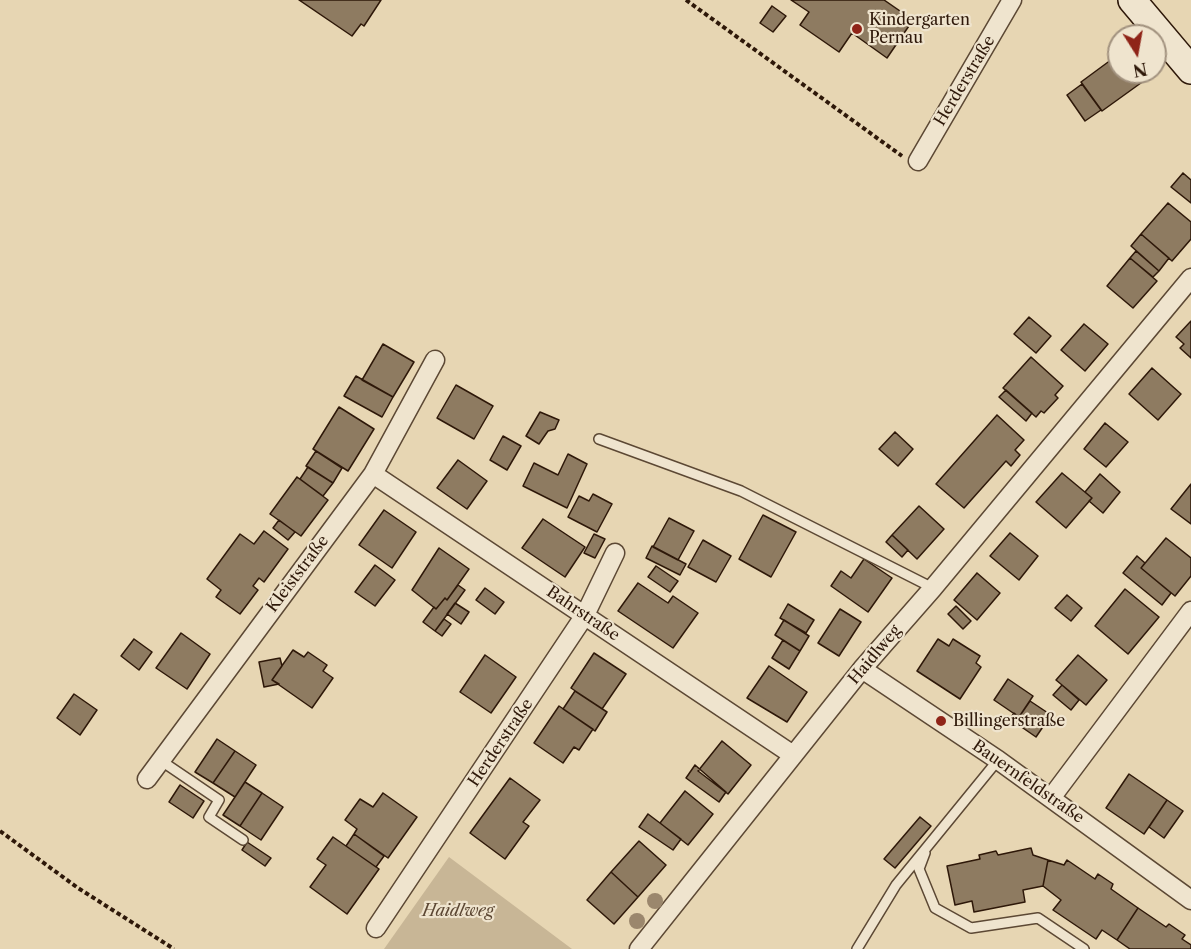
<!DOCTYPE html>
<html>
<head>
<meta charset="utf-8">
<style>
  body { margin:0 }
  #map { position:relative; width:1191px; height:949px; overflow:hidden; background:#e7d6b3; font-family:"Libre Caslon Text",serif }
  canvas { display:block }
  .north { position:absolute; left:1107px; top:24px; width:60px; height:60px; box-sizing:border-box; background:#efe4ce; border:2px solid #a2927f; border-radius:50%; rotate:169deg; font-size:16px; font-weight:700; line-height:24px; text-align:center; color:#2e1809 }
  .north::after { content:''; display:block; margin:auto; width:21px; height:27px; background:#8f2418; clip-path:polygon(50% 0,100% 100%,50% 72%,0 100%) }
</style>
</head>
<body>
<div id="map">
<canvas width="1191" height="949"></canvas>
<div class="north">N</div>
</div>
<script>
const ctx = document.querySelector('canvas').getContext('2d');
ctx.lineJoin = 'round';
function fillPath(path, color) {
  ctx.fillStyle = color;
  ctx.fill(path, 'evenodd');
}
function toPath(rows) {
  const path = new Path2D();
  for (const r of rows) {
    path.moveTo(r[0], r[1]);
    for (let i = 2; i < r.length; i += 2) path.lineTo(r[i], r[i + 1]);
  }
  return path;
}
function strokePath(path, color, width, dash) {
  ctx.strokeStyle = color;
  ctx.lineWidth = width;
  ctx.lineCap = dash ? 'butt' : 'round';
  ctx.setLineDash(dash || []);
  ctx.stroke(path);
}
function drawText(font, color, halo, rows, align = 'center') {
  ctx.font = font + ' "Libre Caslon Text",serif';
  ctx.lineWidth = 4.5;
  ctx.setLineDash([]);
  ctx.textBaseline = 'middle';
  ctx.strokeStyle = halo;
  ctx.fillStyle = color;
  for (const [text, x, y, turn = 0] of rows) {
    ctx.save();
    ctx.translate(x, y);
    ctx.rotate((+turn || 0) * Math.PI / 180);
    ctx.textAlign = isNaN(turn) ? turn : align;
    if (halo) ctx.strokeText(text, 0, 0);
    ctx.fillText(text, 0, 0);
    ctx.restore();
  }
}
const green = toPath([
  [449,857,572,949,384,949]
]);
const building = toPath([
  [299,0,381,0,364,26,361,24,352,36,299,0],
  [791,0,884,0,913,20,887,58,852,33,839,52,800,25,809,12,791,0],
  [772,6,786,16,773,32,760,23,772,6],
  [1119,54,1119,72,1150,72,1152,75,1102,111,1081,82,1119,54],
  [1082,84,1101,110,1085,121,1067,95,1082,84],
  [1183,173,1191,180,1191,203,1171,187,1183,173],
  [1168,203,1191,222,1191,239,1172,261,1141,234,1168,203],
  [1141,234,1169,258,1159,271,1131,246,1141,234],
  [1136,251,1159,271,1153,277,1130,258,1136,251],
  [1130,258,1157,281,1133,308,1107,286,1130,258],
  [1029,317,1051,336,1036,353,1014,334,1029,317],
  [1191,321,1191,358,1180,348,1184,344,1176,337,1191,321],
  [1084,324,1108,344,1085,371,1061,350,1084,324],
  [383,344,414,362,393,397,362,380,383,344],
  [1031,357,1063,386,1055,395,1058,398,1044,413,1041,411,1036,417,1003,388,1031,357],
  [1152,368,1181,394,1158,420,1129,394,1152,368],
  [356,376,393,397,382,417,344,396,356,376],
  [456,385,493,406,474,439,437,418,456,385],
  [1006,390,1032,413,1026,421,999,397,1006,390],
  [339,407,374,429,348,471,313,449,339,407],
  [540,412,559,420,555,429,548,431,539,444,526,436,540,412],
  [997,415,1024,440,1015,450,1020,455,1011,466,1006,461,964,508,936,484,997,415],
  [1105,423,1128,442,1106,467,1084,449,1105,423],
  [895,432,913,449,898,466,879,449,895,432],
  [503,436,521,446,507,470,490,460,503,436],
  [316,451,342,468,333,483,306,466,316,451],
  [568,454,587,464,567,508,523,486,534,463,558,475,568,454],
  [458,460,487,481,467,509,437,488,458,460],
  [308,467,333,483,323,496,300,479,308,467],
  [1062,473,1092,498,1066,528,1036,502,1062,473],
  [1100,474,1120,492,1103,513,1089,501,1092,498,1085,492,1100,474],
  [297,477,328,500,301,536,270,514,297,477],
  [1191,484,1191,524,1171,509,1191,484],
  [593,494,612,504,597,532,568,517,579,496,589,501,593,494],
  [919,506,944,529,917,559,892,535,919,506],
  [384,510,416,532,392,568,359,545,384,510],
  [763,515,796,532,771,577,739,559,763,515],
  [669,518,694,531,678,560,653,547,669,518],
  [543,519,585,547,565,577,522,548,543,519],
  [279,520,295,532,288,540,273,528,279,520],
  [264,531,288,549,264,582,259,578,253,586,258,590,240,614,216,597,221,590,207,579,240,534,254,544,264,531],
  [1010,533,1038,556,1019,580,990,556,1010,533],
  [594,534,605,539,595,558,584,553,594,534],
  [892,535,908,550,902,557,886,542,892,535],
  [1166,538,1191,558,1191,576,1175,596,1141,568,1166,538],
  [703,540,731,556,716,582,688,567,703,540],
  [652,546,686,564,680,575,646,558,652,546],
  [439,548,469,569,447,600,445,598,436,609,412,590,439,548],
  [1137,556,1145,563,1141,568,1171,593,1162,605,1123,573,1137,556],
  [864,559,892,578,868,612,831,586,841,571,851,578,864,559],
  [375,565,395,580,375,606,355,592,375,565],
  [656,566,678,581,670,592,648,577,656,566],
  [977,573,1000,593,977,620,954,600,977,573],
  [638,583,668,603,673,596,698,613,673,648,618,611,638,583],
  [458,585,465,590,435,631,423,622,434,607,436,609,445,598,447,600,458,585],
  [485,588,504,602,495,614,476,600,485,588],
  [1125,589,1159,617,1128,654,1095,626,1125,589],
  [1067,595,1082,608,1071,621,1055,608,1067,595],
  [455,603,469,612,461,624,447,614,455,603],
  [788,604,814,620,806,633,780,618,788,604],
  [956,606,971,621,963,629,948,614,956,606],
  [840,609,861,622,839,656,818,643,840,609],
  [444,619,451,624,442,636,435,631,444,619],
  [784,620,809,636,800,651,775,635,784,620],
  [181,633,210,654,187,689,156,668,181,633],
  [134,639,152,652,139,670,121,656,134,639],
  [938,639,949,646,953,639,980,656,976,663,981,667,960,699,917,671,938,639],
  [783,640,800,651,789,669,772,658,783,640],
  [293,650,304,657,308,652,327,665,323,671,333,678,312,708,272,680,293,650],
  [594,653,626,674,602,709,571,688,594,653],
  [485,655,516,677,491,713,460,692,485,655],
  [1078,655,1107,680,1086,705,1056,680,1078,655],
  [280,658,282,666,272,680,279,684,264,687,259,662,280,658],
  [769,666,807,692,787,722,747,698,769,666],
  [1008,679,1033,696,1019,717,994,700,1008,679],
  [1062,685,1079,700,1071,710,1053,695,1062,685],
  [575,691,607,712,595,731,563,709,575,691],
  [74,694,97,710,80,735,57,718,74,694],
  [1030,701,1051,715,1036,737,1010,719,1014,713,1019,717,1030,701],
  [559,706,593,729,579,750,574,747,563,763,534,743,559,706],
  [217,739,235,751,213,783,195,772,217,739],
  [722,741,751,765,728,794,698,771,722,741],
  [235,751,256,765,235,797,213,783,235,751],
  [695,765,726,792,719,802,686,778,695,765],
  [1129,774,1167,800,1144,834,1106,808,1129,774],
  [510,778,540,800,523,822,529,826,505,859,470,833,510,778],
  [245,782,262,793,240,826,223,815,245,782],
  [180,785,204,801,193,818,169,802,180,785],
  [685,791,713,814,688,845,660,823,685,791],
  [262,793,283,807,261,840,240,826,262,793],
  [383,793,417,817,388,858,354,834,357,829,345,820,360,799,373,807,383,793],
  [1167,800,1183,811,1164,838,1149,827,1167,800],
  [648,814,681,839,673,850,639,827,648,814],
  [920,817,931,826,895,868,884,859,920,817],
  [354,834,384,856,376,867,346,846,354,834],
  [333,837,379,869,347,914,310,887,326,865,317,859,333,837],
  [639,841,666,865,638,897,611,872,639,841],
  [247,842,271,858,265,866,242,850,247,842],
  [1031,848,1033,855,1048,860,1043,886,1023,890,1025,902,974,912,972,901,955,905,947,866,980,859,979,855,996,851,998,855,1031,848],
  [1048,860,1064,865,1067,860,1095,879,1098,874,1113,884,1111,889,1138,908,1117,940,1102,930,1096,939,1053,910,1061,900,1043,886,1048,860],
  [611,872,638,897,614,924,587,900,611,872],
  [1138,908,1166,927,1169,924,1185,935,1182,939,1191,945,1191,949,1130,949,1117,940,1138,908]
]);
const path = toPath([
  [686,0,902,156],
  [0,831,78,888,174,949]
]);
const lane = toPath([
  [599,439,741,491,933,588],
  [160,760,219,800,209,817,243,840],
  [925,853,919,869,935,908,971,928,1038,918,1084,949],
  [857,949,896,885,998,760]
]);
const street = toPath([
  [918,161,1012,0],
  [373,474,793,755],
  [862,669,998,760,1191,900],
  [147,779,373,474,435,360],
  [1051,798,1191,611],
  [376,928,585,615,615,553],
  [639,949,862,669,933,588,1191,278]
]);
const secondary = toPath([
  [1132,0,1191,70]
]);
const trees = [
  [655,901],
  [637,921]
];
const markers = [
  [857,29,6,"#8f2418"],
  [941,721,6,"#8f2418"]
];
const poiNames = [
  ["Kindergarten",869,20],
  ["Pernau",869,38],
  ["Billingerstraße",953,721]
];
const streetNames = [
  ["Herderstraße",965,81,-59],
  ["Kleiststraße",298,574,-53],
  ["Bahrstraße",583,614,34],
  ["Haidlweg",875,655,-50],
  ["Herderstraße",501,743,-56],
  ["Bauernfeldstraße",1028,782,35]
];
const parkNames = [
  ["Haidlweg",458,911]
];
fillPath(green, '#c8b696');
fillPath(building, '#8e7b61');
strokePath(building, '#2e1809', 1.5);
strokePath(lane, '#5c4834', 12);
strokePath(street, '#5c4834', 21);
strokePath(secondary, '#2e1809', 30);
strokePath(path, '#2e1809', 4, [4.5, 3]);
strokePath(lane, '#efe4ce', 9);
strokePath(street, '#efe4ce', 18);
strokePath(secondary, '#efe4ce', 27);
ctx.fillStyle = '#9b876d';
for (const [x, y] of trees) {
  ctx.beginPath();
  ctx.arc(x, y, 8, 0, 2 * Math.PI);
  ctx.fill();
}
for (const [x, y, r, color] of markers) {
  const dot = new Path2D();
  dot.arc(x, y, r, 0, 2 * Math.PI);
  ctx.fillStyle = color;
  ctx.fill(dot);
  strokePath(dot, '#efe4ce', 2);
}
drawText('16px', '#2e1809', '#efe4ce', poiNames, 'left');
drawText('16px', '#2e1809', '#efe4ce', streetNames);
drawText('italic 16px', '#5c4733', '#efe4ce', parkNames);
</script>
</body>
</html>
